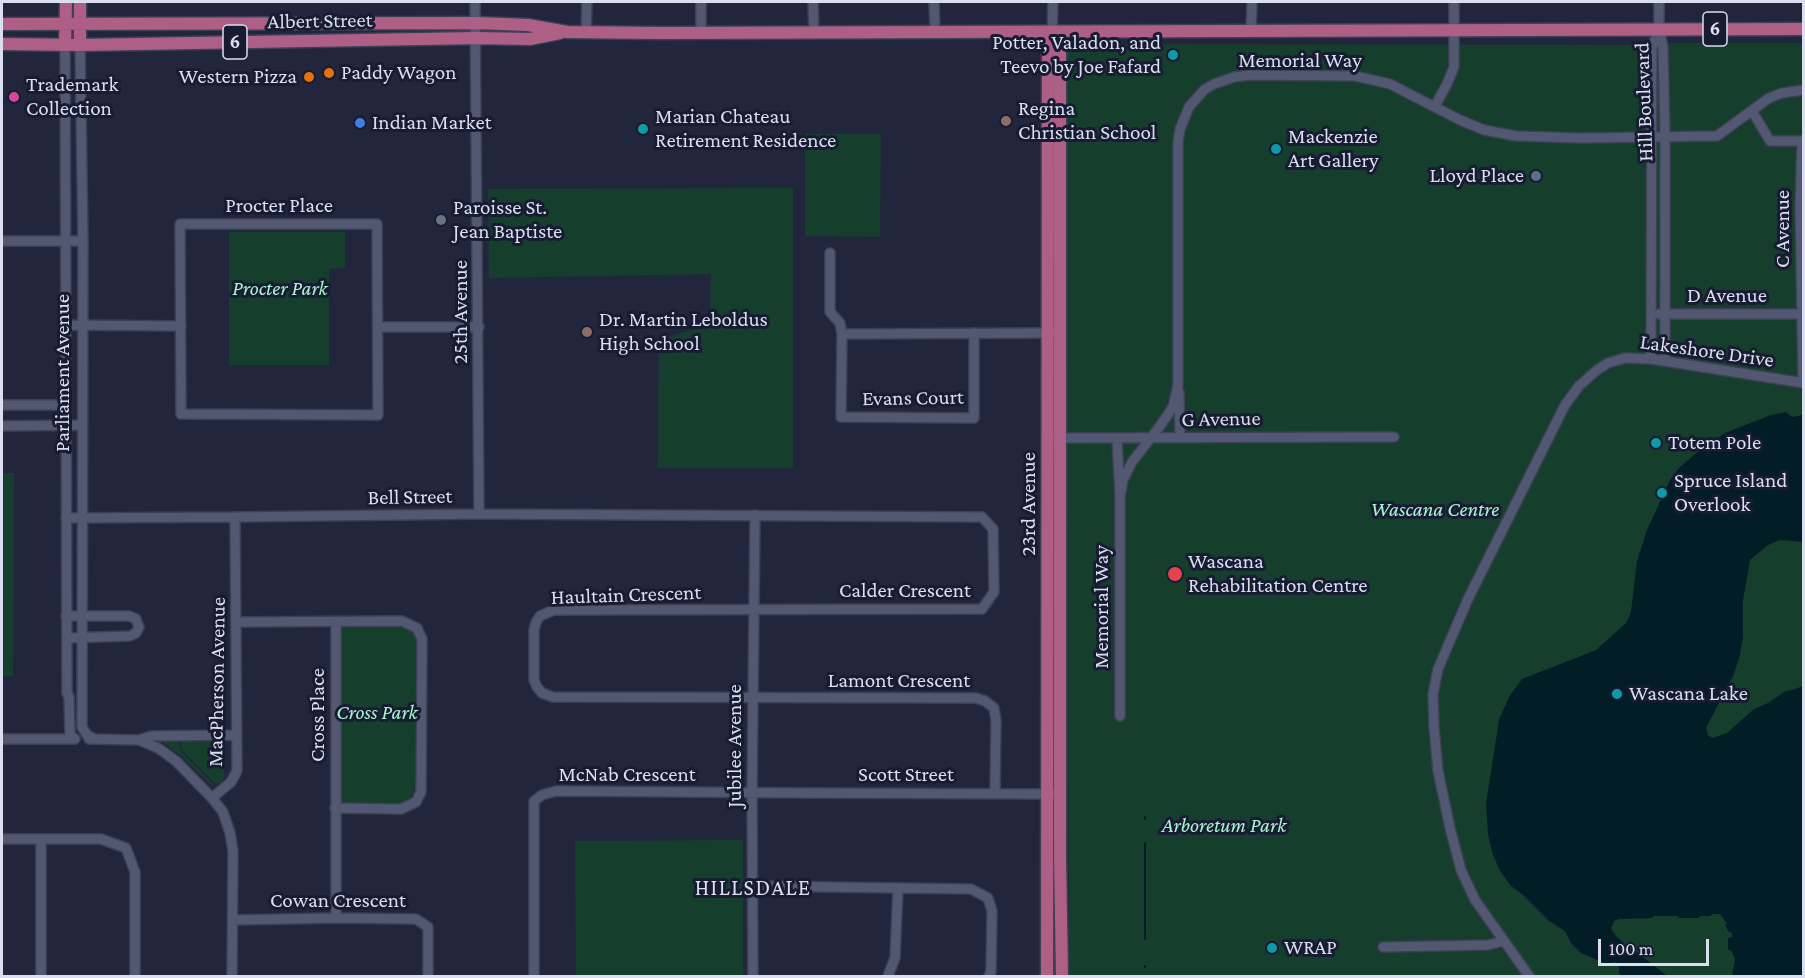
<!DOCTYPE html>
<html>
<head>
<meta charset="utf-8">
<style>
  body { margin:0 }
  #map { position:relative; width:1805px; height:978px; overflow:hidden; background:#22263d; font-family:"Crimson Pro",serif }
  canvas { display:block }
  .frame { position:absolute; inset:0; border:3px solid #dadeee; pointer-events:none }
  .scale { position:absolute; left:1598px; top:939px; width:111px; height:27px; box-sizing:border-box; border:3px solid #dadeee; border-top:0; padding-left:8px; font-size:18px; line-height:21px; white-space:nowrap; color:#dadeee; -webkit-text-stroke:4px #181c33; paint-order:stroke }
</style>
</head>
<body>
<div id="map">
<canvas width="1805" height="978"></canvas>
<div class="frame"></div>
<div class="scale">100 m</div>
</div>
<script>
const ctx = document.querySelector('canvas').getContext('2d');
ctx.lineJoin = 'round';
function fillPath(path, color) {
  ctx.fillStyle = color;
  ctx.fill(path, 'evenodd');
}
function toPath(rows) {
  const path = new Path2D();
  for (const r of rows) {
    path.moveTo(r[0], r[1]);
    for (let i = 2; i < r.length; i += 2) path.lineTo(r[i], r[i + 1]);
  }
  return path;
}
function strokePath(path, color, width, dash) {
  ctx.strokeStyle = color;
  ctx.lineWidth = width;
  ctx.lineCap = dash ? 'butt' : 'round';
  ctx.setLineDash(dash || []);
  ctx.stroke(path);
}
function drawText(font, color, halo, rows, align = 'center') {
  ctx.font = font + ' "Crimson Pro",serif';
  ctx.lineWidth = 6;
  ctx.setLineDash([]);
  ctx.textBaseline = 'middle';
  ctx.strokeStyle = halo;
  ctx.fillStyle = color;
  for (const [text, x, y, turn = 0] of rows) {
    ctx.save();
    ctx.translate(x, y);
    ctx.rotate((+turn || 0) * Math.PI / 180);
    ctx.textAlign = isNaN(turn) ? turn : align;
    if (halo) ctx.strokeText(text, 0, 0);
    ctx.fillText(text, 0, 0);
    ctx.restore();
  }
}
const green = toPath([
  [1674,43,1803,43,1803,976,1069,976,1066,53,1079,44,1641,45],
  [805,134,881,134,880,237,805,236],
  [793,188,793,468,658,468,659,340,710,324,711,274,489,278,488,189],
  [229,232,345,232,345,268,329,269,329,365,229,365],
  [2,473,14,473,13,676,2,676],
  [345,624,402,625,411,630,414,635,416,640,415,785,412,796,404,803,344,804,339,799,339,631],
  [163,739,179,739,180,750,215,786,210,784,180,755,163,743],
  [181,739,225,739,224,778,217,785,181,749],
  [743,840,743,976,576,976,575,841]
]);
const water = toPath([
  [1786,412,1792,417,1803,415,1803,542,1780,540,1768,545,1750,560,1743,600,1743,637,1740,655,1734,674,1706,728,1708,735,1712,738,1727,733,1754,709,1768,703,1784,692,1801,687,1803,684,1803,976,1732,976,1735,959,1731,950,1728,950,1728,938,1732,937,1732,933,1728,931,1725,925,1727,924,1720,914,1713,914,1710,916,1700,916,1698,918,1680,918,1677,916,1654,916,1652,918,1619,919,1614,921,1611,929,1616,936,1624,943,1624,952,1628,955,1634,952,1638,953,1667,976,1622,976,1619,973,1619,965,1615,962,1606,964,1581,953,1571,943,1565,931,1549,921,1522,894,1511,886,1500,871,1493,855,1488,834,1486,804,1499,720,1509,697,1522,679,1596,650,1626,623,1631,612,1637,561,1647,530,1670,480,1680,467,1700,450,1725,433,1771,415]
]);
const stream = toPath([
  [1145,817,1145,819],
  [1145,843,1145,939],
  [1145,966,1145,967]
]);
const minor = toPath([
  [475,2,479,514],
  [813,2,814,33],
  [934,2,935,32],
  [1659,2,1659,29,1663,47,1665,137,1665,361],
  [1251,31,1252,2],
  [586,32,587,2],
  [1052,32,1053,2],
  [701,33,701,2],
  [65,44,67,693,69,697,70,735,75,739],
  [80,45,83,241,82,727,87,735,95,739],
  [1435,106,1447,84,1454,67,1454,2],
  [1752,111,1770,141,1802,141,1800,207,1803,383],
  [180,224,377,224,378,415,181,414,180,224],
  [2,241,83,241],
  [830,253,830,312,840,323,842,334,841,417,974,418,974,333],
  [1659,314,1804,314],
  [65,325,181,326],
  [378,327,479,327],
  [842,334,1052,333],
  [1651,359,1652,48,1659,29],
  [1179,392,1180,438],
  [2,405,65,405],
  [2,426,82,425],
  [1054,438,1394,437],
  [1117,438,1120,497,1120,716],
  [1120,497,1123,480,1132,462,1160,426,1173,407,1178,385,1178,142,1180,129,1189,107,1204,90,1214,84,1234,77,1250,75,1355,76,1390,84,1460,120,1484,130,1516,136,1580,138,1717,136,1769,98,1782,93,1804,90],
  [66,518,235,517,479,514,982,517,993,529,994,592,982,609,554,610,540,616,536,622,534,630,534,680,537,687,542,693,553,697,976,698,985,701,994,708,996,721,995,793],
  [66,616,129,616,136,619,139,627,136,633,130,636,67,638],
  [336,621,336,918],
  [237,622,402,621,417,628,422,639,421,792,416,802,401,809,335,808],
  [2,739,75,739],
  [89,739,139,740,158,748,176,761,212,798,223,812,230,833,233,851,232,976],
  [139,740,151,736,237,735],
  [212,798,231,782,237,771,235,517],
  [2,839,101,839,126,848,135,872,135,976],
  [41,839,41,976],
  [753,886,971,889,988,898,992,911,991,972,989,976],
  [233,920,336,918,416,919,428,927,428,976],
  [1383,947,1488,945,1504,941],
  [534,976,534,801,542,795,556,791,810,793,1053,794],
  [753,976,752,793,755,515],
  [888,976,895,958,898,888],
  [1529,976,1475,900,1461,870,1450,828,1438,771,1434,727,1433,694,1438,669,1468,599,1565,405,1579,386,1597,370,1608,363,1625,358,1651,359,1804,383]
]);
const major = toPath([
  [80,2,80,45],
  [2,24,477,23,528,25,567,32,661,33,1804,29],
  [1060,32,1060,858,1062,976],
  [2,44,80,45,477,38,530,39,560,33],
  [65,44,66,2],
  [1047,976,1048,32]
]);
const markers = [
  [1173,55,6,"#0f9aa8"],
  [329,73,6,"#e8710a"],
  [309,77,6,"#e8710a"],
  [14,97,6,"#d1479c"],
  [1006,121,6,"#8d6e63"],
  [360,123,6,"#3f7fe0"],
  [643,129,6,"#0f9aa8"],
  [1276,149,6,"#0f9aa8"],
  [1536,176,6,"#5c6f8a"],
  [441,220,6,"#6b7280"],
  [587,332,6,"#8d6e63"],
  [1656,443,6,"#0f9aa8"],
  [1662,493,6,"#0f9aa8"],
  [1175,574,8,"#e0444e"],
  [1617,694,6,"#0f9aa8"],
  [1272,948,6,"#0f9aa8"]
];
const shields = [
  [1715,29,24],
  [235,42,24]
];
const shieldNames = [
  ["6",1715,29],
  ["6",235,42]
];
const streetNames = [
  ["Albert Street",320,21,-1],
  ["Memorial Way",1300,61],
  ["Hill Boulevard",1644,102,-92],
  ["Procter Place",279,206],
  ["C Avenue",1783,229,-90],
  ["D Avenue",1727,296],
  ["25th Avenue",461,312,-90],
  ["Lakeshore Drive",1707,351,8],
  ["Parliament Avenue",63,373,-90],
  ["Evans Court",913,398,-1],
  ["G Avenue",1221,419,-1],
  ["Bell Street",410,497,-1],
  ["23rd Avenue",1029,504,-90],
  ["Calder Crescent",905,591],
  ["Haultain Crescent",626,595,-2],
  ["Memorial Way",1102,607,-90],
  ["Lamont Crescent",899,681],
  ["MacPherson Avenue",217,682,-89],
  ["Cross Place",318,715,-90],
  ["Jubilee Avenue",735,746,-90],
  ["McNab Crescent",627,775],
  ["Scott Street",906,775],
  ["Cowan Crescent",338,901]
];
const poiNames = [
  ["Potter, Valadon, and",1161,43,"right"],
  ["Teevo by Joe Fafard",1161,67,"right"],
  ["Paddy Wagon",341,73],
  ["Western Pizza",297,77,"right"],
  ["Trademark",26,85],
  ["Collection",26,109],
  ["Regina",1018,109],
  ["Christian School",1018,133],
  ["Marian Chateau",655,117],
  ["Retirement Residence",655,141],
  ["Indian Market",372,123],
  ["Mackenzie",1288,137],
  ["Art Gallery",1288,161],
  ["Lloyd Place",1524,176,"right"],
  ["Paroisse St.",453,208],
  ["Jean Baptiste",453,232],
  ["Dr. Martin Leboldus",599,320],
  ["High School",599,344],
  ["Totem Pole",1668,443],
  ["Spruce Island",1674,481],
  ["Overlook",1674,505],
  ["Wascana",1188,562],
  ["Rehabilitation Centre",1188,586],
  ["Wascana Lake",1629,694],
  ["WRAP",1284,948]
];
const parkNames = [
  ["Procter Park",280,289],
  ["Wascana Centre",1435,510],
  ["Cross Park",377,713],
  ["Arboretum Park",1224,826]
];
const neighbourhoodNames = [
  ["HILLSDALE",753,888]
];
fillPath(green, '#163e2c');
fillPath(water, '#031d26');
strokePath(stream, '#031d26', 2);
strokePath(minor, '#3d4054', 12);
strokePath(major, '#3d4054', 15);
strokePath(minor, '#525872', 9);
strokePath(major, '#ae5f86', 12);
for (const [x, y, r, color] of markers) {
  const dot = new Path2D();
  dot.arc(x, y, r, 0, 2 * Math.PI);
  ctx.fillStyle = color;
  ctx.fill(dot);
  strokePath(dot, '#181c33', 2);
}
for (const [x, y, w] of shields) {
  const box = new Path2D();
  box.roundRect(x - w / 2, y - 17, w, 34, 4.5);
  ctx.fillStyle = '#181c33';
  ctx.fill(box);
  strokePath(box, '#dadeee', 1.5);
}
drawText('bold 20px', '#dadeee', null, shieldNames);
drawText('21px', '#dadeee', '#181c33', streetNames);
drawText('21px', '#dadeee', '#181c33', poiNames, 'left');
drawText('italic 21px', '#a7f4ce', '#181c33', parkNames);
ctx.letterSpacing = '1.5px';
drawText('22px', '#dadeee', '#181c33', neighbourhoodNames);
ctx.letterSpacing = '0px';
</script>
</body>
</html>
